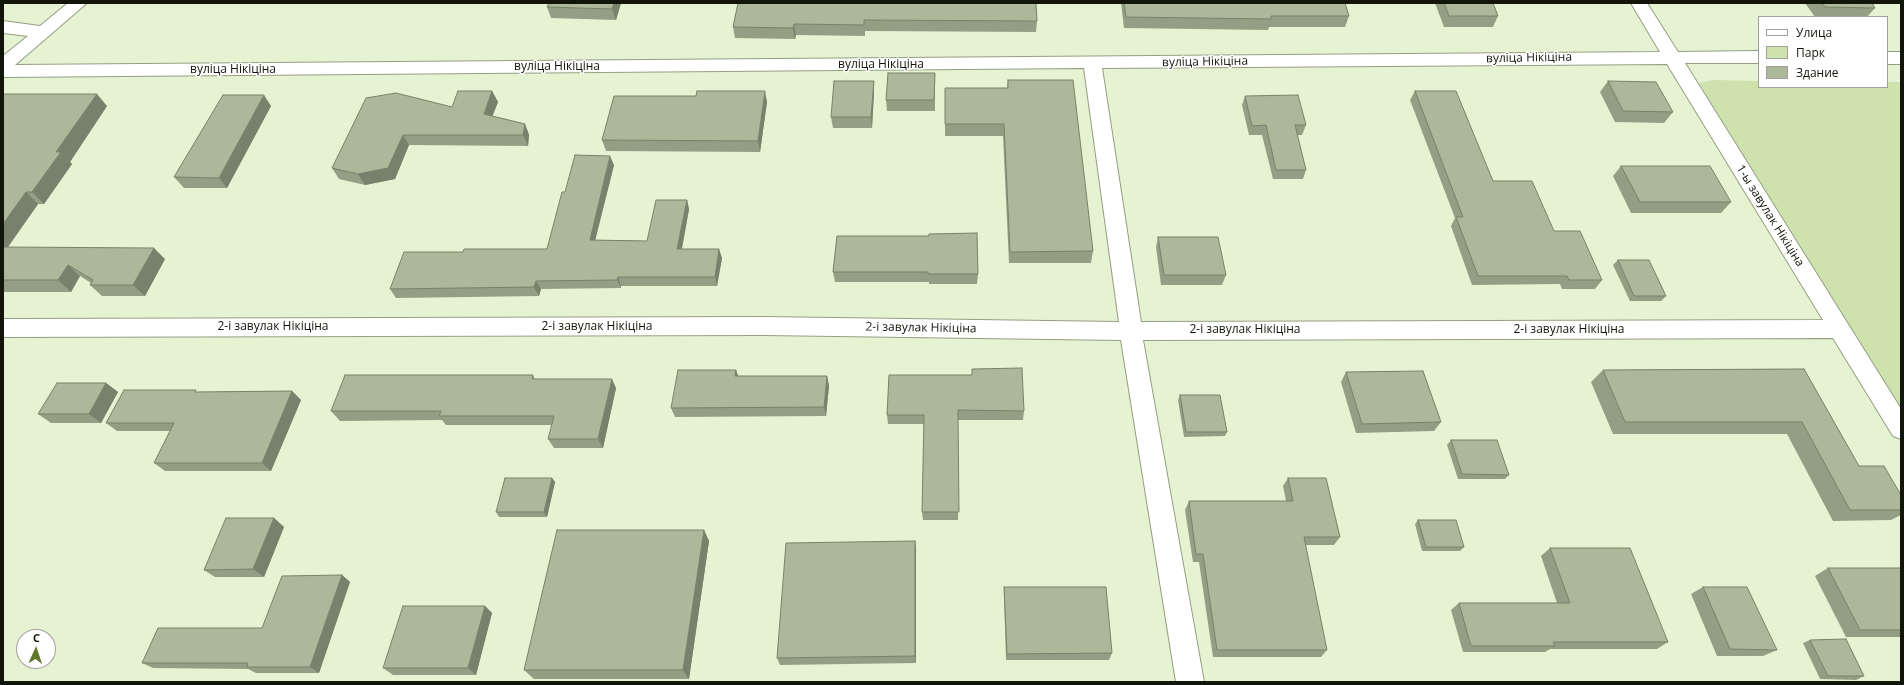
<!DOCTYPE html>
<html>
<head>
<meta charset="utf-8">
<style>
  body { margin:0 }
  #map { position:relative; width:1904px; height:685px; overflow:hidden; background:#e6f3d2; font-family:"Open Sans",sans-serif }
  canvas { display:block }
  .frame { position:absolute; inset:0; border:4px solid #11150a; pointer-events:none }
  .legend { position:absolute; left:1758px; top:16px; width:130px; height:72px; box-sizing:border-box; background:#fff; border:1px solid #a0a19d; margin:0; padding:5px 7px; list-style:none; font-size:12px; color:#11150a }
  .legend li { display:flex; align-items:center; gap:8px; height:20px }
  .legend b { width:20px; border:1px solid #a0a19d }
  .north { position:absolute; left:16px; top:629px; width:40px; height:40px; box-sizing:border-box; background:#fff; border:1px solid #a0a19d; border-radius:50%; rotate:3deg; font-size:11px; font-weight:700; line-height:16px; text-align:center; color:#11150a }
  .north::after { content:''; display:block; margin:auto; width:14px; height:18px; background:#5f782a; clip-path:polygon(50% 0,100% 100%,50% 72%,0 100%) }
</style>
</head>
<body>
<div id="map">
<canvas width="1904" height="685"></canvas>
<div class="frame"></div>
<ul class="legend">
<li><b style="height:5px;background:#fff"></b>Улица</li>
<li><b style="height:11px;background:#cee2ae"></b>Парк</li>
<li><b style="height:11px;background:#acb899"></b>Здание</li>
</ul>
<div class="north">С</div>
</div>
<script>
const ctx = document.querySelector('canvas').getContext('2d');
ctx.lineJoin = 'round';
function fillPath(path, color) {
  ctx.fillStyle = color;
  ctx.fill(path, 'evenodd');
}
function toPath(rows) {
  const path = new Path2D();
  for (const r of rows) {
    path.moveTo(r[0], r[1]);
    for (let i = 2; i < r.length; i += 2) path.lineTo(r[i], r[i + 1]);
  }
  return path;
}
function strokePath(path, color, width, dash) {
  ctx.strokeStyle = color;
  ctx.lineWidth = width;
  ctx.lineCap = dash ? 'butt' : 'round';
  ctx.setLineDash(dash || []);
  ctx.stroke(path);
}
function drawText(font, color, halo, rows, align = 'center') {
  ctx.font = font + ' "Open Sans",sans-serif';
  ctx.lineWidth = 3;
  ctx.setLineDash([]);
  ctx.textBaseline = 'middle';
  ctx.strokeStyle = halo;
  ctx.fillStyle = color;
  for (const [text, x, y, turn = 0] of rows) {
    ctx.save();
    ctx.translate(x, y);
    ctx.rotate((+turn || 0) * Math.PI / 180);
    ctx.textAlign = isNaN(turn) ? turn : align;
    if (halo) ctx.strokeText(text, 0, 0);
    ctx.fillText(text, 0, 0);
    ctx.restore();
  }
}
const green = toPath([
  [1713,80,1759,81,1759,87,1887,87,1887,82,1901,82,1901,421,1699,83]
]);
const minor = toPath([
  [68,3,87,3,15,65,1660,52,1631,3,1647,3,1678,52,1759,51,1759,63,1685,63,1901,409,1901,439,1893,436,1833,338,1143,340,1204,682,1176,682,1121,340,764,335,3,337,3,319,764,317,1119,322,1084,68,3,77,3,56,28,36,3,33,3,21,40,26,68,3],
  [1667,64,1823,320,1141,322,1102,68,1667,64],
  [1887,52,1901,52,1901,64,1887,64,1887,52]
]);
const wall = toPath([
  [621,3,616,20,551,18,547,7],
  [738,3,1037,21,1036,32,865,31,865,36,796,35,795,39,735,38,733,27],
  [1121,3,1345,3,1349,16,1345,27,1269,27,1268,30,1124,28],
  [1435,3,1493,3,1498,16,1493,27,1444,27],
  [1805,3,1872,3,1875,8,1867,17,1815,17],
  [935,73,935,111,887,111,886,100],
  [1008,80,1093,251,1091,263,1009,263,1003,136,945,136,945,88,1007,88],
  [874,81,874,92,872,128,833,128,831,117],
  [1608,81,1673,112,1664,123,1615,122,1600,92],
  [492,91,498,102,492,116,525,124,529,135,528,146,409,145,395,179,365,185,339,179,332,168,452,107],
  [1415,91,1493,181,1554,231,1602,280,1595,289,1562,289,1560,284,1472,285,1451,226,1455,218,1410,100],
  [3,94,107,106,70,162,72,164,44,204,38,204,8,247,165,259,145,296,102,296,90,285,91,283,80,276,71,292,3,292],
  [696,96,767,102,760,152,606,151,602,140],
  [1245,96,1306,125,1302,135,1297,135,1306,170,1303,179,1273,179,1262,135,1249,135,1242,105],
  [271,106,227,188,184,188,174,177],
  [614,165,595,240,647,241,687,200,689,209,682,249,722,258,717,286,621,286,621,288,541,289,539,296,396,298,390,289,463,252,547,249,565,192],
  [1621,166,1731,202,1721,213,1631,213,1613,176],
  [837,236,978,274,977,284,929,284,929,282,835,282,833,272],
  [1158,237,1226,275,1222,285,1161,285,1156,247],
  [1618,260,1666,296,1661,301,1630,301,1613,265],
  [1804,369,1859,466,1901,495,1901,515,1891,520,1833,521,1787,434,1613,434,1591,382,1603,370],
  [736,370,738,376,827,376,829,386,826,416,675,417,671,408],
  [1346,372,1441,422,1434,431,1356,433,1341,382],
  [533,375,535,379,616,388,603,448,554,448,548,439,552,425,446,425,442,420,340,421,331,411],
  [889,375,1024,411,1023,420,958,420,958,520,923,520,922,512,924,424,888,424,887,415],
  [106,383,118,392,101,423,51,423,38,414],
  [292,391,301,400,271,471,165,471,154,463,170,431,117,431,106,423,198,392],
  [1180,395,1227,432,1225,436,1184,437,1178,400],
  [1451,440,1509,475,1505,479,1458,479,1447,445],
  [552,478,555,482,547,517,499,517,496,512],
  [1288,478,1340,537,1334,545,1305,545,1327,650,1321,657,1213,657,1199,562,1193,562,1185,510,1189,501,1286,501,1283,486],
  [274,518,284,527,264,577,215,577,204,570],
  [1418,520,1464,547,1460,551,1422,551,1415,524],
  [704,530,709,541,689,679,534,679,524,670],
  [915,541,916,549,916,663,780,665,777,658],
  [1550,548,1668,642,1657,649,1550,649,1545,652,1463,652,1451,610,1459,603,1557,603,1541,556],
  [1828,568,1901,568,1901,637,1846,637,1815,576],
  [342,575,350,582,319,673,256,673,248,669,153,668,142,663,262,628],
  [1004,587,1112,653,1109,660,1006,660,1004,594],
  [1703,587,1777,650,1763,656,1717,656,1691,594],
  [485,606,492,613,476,675,393,675,383,668],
  [1810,640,1864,676,1856,680,1820,679,1803,643]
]);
const shadedWall = toPath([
  [614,3,621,3,616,20,612,9],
  [794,24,796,35,795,39,793,28],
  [874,81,874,92,872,128,871,117],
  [492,91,498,102,489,125,484,114],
  [765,91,767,102,760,152,758,141],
  [97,94,107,106,70,162,72,164,44,204,32,192,56,152],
  [264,95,271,106,227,188,219,178],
  [525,124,529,135,528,146,523,135],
  [403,135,409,145,395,179,365,185,358,174],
  [610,156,614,165,593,249,590,240],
  [26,192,38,204,3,254,3,224],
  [687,200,689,209,680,258,677,249],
  [154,248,165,259,145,296,133,285],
  [719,249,722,258,717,286,715,277],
  [68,265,80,276,71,292,58,280],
  [618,277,621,286,621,288,617,280],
  [536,281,541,289,539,296,534,287],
  [736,370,739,379,735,376],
  [827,376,829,386,826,416,824,407],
  [612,379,616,388,603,448,598,439],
  [106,383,118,392,101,423,89,414],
  [292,391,301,400,271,471,262,463],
  [552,478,555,482,547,517,544,512],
  [274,518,284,527,264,577,253,569],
  [704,530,709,541,689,679,683,670],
  [915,541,916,549,916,663,915,656],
  [342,575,350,582,319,673,310,667],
  [485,606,492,613,476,675,468,668]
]);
const building = toPath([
  [549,3,614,3,612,9,547,7,549,3],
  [738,3,1036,3,1037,21,864,20,864,25,794,24,793,28,733,27,738,3],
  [1124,3,1345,3,1349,16,1271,16,1271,19,1126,17,1124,3],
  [1444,3,1493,3,1498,16,1449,16,1444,3],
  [1822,3,1872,3,1875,8,1825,7,1822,3],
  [888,73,935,73,934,100,886,100,888,73],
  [1008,80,1073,80,1093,251,1010,252,1004,124,945,124,945,88,1008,88,1008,80],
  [834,81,874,81,871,117,831,117,834,81],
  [1608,81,1656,82,1673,112,1623,111,1608,81],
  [458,91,492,91,484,114,525,124,523,135,403,135,388,168,358,174,332,168,366,98,396,93,452,107,458,91],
  [697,91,765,91,758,141,602,140,614,96,696,96,697,91],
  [1415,91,1456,91,1493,181,1532,181,1554,231,1580,231,1602,280,1569,280,1567,276,1478,276,1456,217,1463,217,1415,91],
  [3,94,97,94,56,152,61,152,32,192,26,192,3,224,3,94],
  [223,95,264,95,219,178,174,177,223,95],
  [1298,95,1306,125,1295,125,1306,170,1276,170,1266,125,1252,126,1245,96,1298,95],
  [575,155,610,156,590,240,647,241,656,200,687,200,677,249,719,249,715,277,618,277,617,280,536,281,534,287,390,289,404,252,463,252,464,249,547,249,562,192,565,192,575,155],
  [1621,166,1710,166,1731,202,1640,202,1621,166],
  [977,233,978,274,928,274,928,272,833,272,837,236,929,236,929,234,977,233],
  [1158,237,1218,237,1226,275,1164,275,1158,237],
  [3,247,154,248,133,285,90,285,93,280,68,265,58,280,3,280,3,247],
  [1618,260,1649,260,1666,296,1634,296,1618,260],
  [1022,368,1024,411,958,410,959,512,922,512,924,415,887,415,889,375,972,375,972,369,1022,368],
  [1804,369,1859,466,1884,466,1901,495,1901,510,1850,510,1802,422,1625,422,1603,370,1804,369],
  [678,370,736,370,735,376,827,376,824,407,671,408,678,370],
  [1423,371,1441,422,1362,424,1346,372,1423,371],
  [345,375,533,375,532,379,612,379,598,439,548,439,554,416,439,416,441,411,331,411,345,375],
  [57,383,106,383,89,414,38,414,57,383],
  [124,390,196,390,195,392,292,391,262,463,154,463,174,423,106,423,124,390],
  [1180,395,1220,395,1227,432,1186,432,1180,395],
  [1451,440,1497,440,1509,475,1462,474,1451,440],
  [505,478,552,478,544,512,496,512,505,478],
  [1288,478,1326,478,1340,537,1304,537,1327,650,1217,650,1203,554,1196,554,1189,501,1293,501,1288,478],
  [226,518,274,518,253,569,204,570,226,518],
  [1418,520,1456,520,1464,547,1426,547,1418,520],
  [557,530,704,530,683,670,524,670,557,530],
  [915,541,915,656,777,658,786,543,915,541],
  [1550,548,1630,548,1668,642,1553,642,1555,646,1471,646,1459,603,1570,603,1550,548],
  [1828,568,1901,568,1901,630,1860,630,1828,568],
  [342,575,310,667,247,667,248,663,142,663,158,628,262,628,282,576,342,575],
  [1004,587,1106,587,1112,653,1007,654,1004,587],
  [1703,587,1747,587,1777,650,1730,649,1703,587],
  [403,606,485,606,468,668,383,668,403,606],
  [1846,639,1864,676,1828,676,1810,640,1846,639]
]);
const streetNames = [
  ["вуліца Нікіціна",1529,58,-1],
  ["вуліца Нікіціна",1205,62,-1],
  ["вуліца Нікіціна",881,65],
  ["вуліца Нікіціна",557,67],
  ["вуліца Нікіціна",233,70],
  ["1-ы завулак Нікіціна",1770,216,58],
  ["2-і завулак Нікіціна",273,327],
  ["2-і завулак Нікіціна",597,327],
  ["2-і завулак Нікіціна",921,328,1],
  ["2-і завулак Нікіціна",1245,330],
  ["2-і завулак Нікіціна",1569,330]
];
fillPath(green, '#cee2ae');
strokePath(minor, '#949f81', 2);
fillPath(minor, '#fff');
fillPath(wall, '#949e84');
fillPath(shadedWall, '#78816b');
fillPath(building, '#acb899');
strokePath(building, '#78816b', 1);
drawText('12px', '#11150a', '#fff', streetNames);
</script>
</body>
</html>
